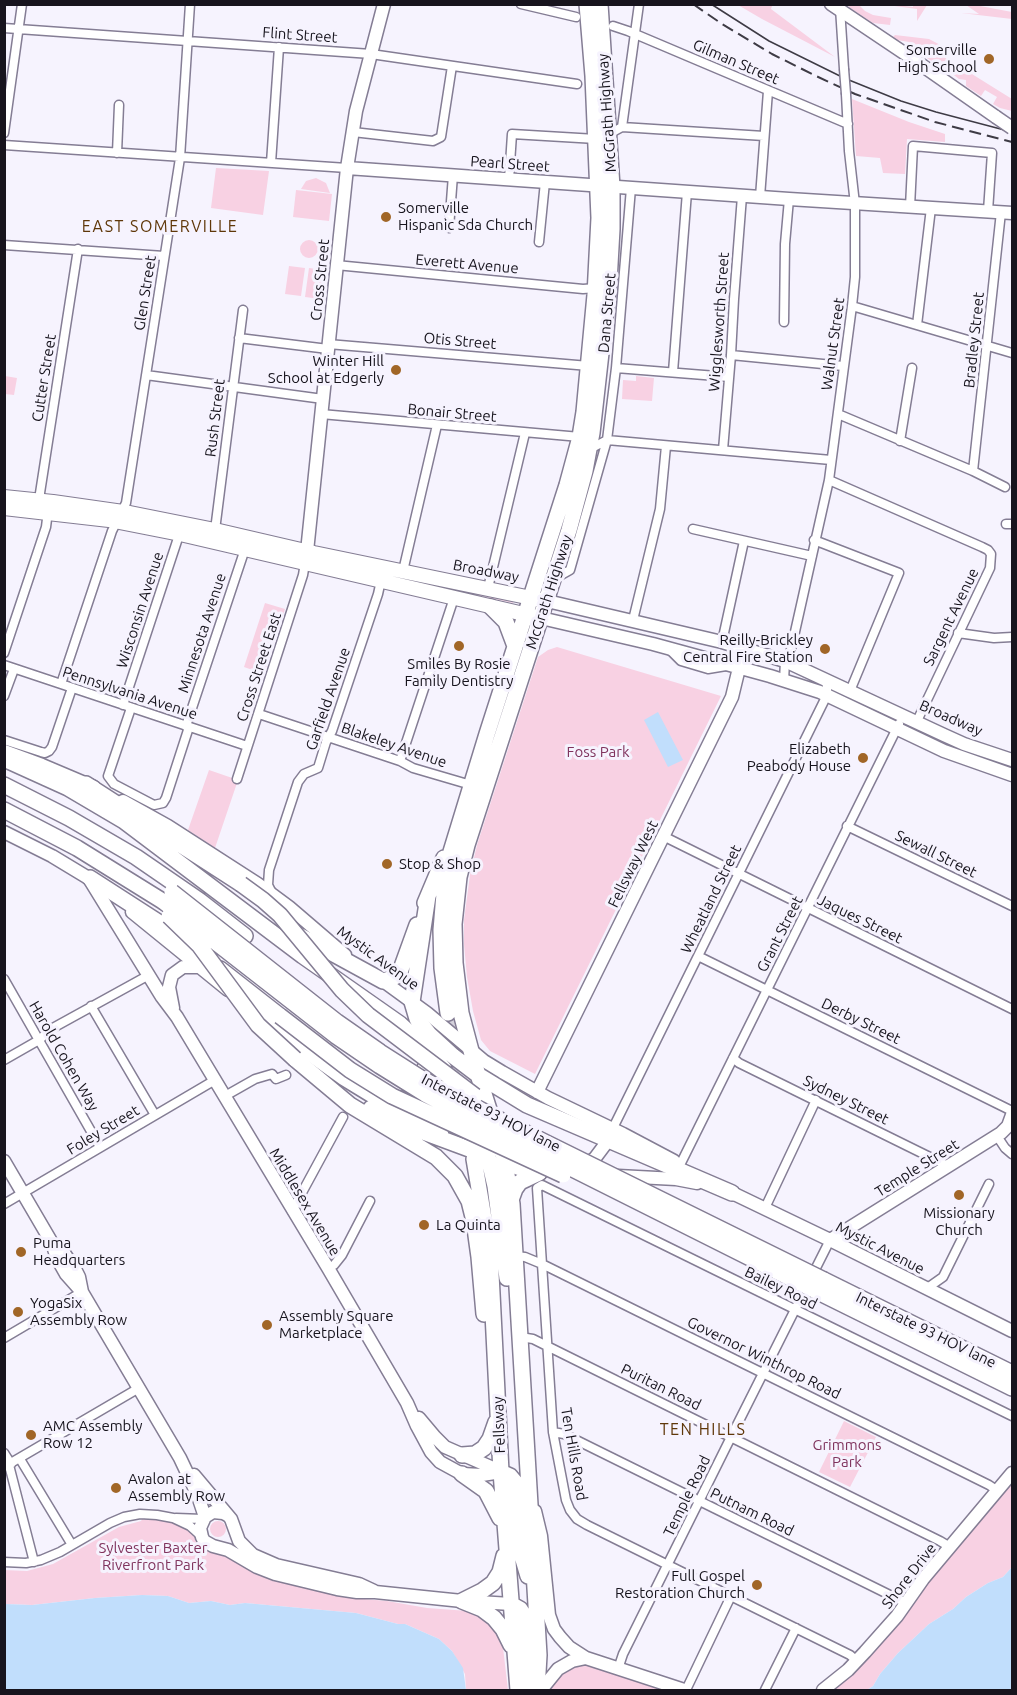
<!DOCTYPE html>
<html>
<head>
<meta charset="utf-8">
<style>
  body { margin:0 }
  #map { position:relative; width:1017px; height:1695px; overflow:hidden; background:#f6f3fe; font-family:Ubuntu,sans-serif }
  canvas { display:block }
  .frame { position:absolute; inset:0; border:6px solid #17141d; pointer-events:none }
</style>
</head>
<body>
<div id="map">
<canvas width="1017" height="1695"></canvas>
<div class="frame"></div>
</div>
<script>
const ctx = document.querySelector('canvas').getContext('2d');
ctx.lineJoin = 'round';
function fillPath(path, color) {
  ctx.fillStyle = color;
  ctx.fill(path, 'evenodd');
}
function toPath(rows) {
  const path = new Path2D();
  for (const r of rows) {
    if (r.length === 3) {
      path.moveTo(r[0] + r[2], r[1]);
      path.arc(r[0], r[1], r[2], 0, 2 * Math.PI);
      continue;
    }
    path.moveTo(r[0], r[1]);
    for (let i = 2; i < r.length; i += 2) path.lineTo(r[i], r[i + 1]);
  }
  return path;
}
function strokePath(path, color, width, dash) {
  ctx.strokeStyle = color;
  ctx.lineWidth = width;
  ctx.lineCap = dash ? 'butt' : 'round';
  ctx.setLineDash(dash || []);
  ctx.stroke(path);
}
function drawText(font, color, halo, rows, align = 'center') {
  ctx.font = font + ' Ubuntu,sans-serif';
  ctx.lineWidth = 6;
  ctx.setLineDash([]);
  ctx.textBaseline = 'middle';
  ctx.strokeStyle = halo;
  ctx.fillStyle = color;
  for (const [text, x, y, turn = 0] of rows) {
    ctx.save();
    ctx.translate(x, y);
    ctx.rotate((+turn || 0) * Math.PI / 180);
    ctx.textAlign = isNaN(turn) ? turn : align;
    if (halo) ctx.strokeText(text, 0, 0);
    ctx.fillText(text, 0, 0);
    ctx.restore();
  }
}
const green = toPath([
  [738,5,769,5,772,6,771,9,835,57,762,19],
  [848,5,859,5,865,11,873,15,891,18,890,25,873,23,850,8],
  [887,5,897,5,913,7,913,5,927,5,917,21,917,9],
  [966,5,975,5,1012,12,1012,19,961,13,979,14],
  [895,35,929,39,948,49,943,56,1012,99,1012,111,1000,108,993,104,997,97,985,90,981,96,966,86,966,80,959,79,946,69,946,67,938,65,927,58,927,54,921,53,909,45,909,42,897,40,893,37],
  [852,99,909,122,945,134,945,142,907,139,905,174,883,173,880,158,856,156],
  [216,168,269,171,263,215,211,208],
  [316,178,326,183,330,193,301,189,306,181],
  [296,190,332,194,329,221,293,217],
  [309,249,9],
  [289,266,305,268,301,296,285,294],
  [309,268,324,270,321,299,305,297],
  [5,376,17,378,14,395,5,394],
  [636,376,654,378,652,401,622,399,623,380,636,381],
  [393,577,415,581,430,582,514,600,513,603,455,590,426,587],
  [265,603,285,609,264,674,244,667],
  [557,647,721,696,535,1074,490,1051,481,1040,473,1011,467,977,464,944,464,920,470,875,477,845,538,657,548,650],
  [209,770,238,780,215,848,188,830],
  [844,1421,876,1437,850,1487,819,1472],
  [1012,1481,1012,1567,1003,1577,988,1583,966,1597,953,1609,929,1624,898,1653,880,1674,873,1686,867,1690,831,1690,916,1597],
  [143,1518,164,1520,186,1527,293,1584,353,1598,387,1601,427,1608,468,1611,482,1617,491,1623,502,1639,508,1690,466,1690,465,1674,452,1651,439,1639,405,1624,398,1624,356,1613,245,1603,230,1605,211,1601,189,1603,168,1596,142,1595,95,1598,32,1605,5,1604,4,1570,27,1571,53,1564,119,1527,141,1521],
  [218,1529,8],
  [585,1664,589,1665,665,1690,548,1690,564,1669]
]);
const water = toPath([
  [658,712,683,760,668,767,644,720],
  [1012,1567,1012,1690,867,1690,873,1686,880,1674,898,1653,929,1624,953,1609,966,1597,988,1583,1003,1577],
  [142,1595,168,1596,189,1603,211,1601,230,1605,245,1603,356,1613,398,1624,405,1624,439,1639,452,1651,463,1668,466,1690,5,1690,5,1604,32,1605,95,1598]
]);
const highwayTunnel = toPath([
  [448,1013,462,1093]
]);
const street = toPath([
  [521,4,576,17],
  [840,8,844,69],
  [613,26,628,31,848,124],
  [4,28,371,54,577,84],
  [622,127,639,4],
  [353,132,433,141,441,137,452,66],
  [4,133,22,4],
  [609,134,622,127,764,136],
  [4,145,347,168],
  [117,153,119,105],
  [271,163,279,47],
  [509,179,512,134,596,139],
  [760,197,768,91],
  [910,207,913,146,992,153,988,211],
  [449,228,453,175],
  [539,242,545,182],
  [4,245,164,256],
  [336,265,583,289,596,288],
  [852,306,1012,353],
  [784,322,785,244,789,199],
  [917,325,931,208],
  [239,338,328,349],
  [328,344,589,366],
  [731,355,843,366],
  [616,368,729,377],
  [673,372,687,192],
  [146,375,323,399],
  [321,414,580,437],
  [838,414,973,471,1005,487],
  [900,441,912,368],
  [590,449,607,440,831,460],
  [723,450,731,355,734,299,742,196],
  [973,471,1001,212],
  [829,480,982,547,988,550,991,554,990,568,917,721],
  [40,504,40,493,78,249],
  [1006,524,1012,524],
  [693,529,812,556],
  [215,530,243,310],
  [814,540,899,573,850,691],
  [403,571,437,425],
  [554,579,570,570,607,440,616,368,631,188],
  [488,588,525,433],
  [633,620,660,509,666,446],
  [958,633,994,638,1012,637],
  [722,642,744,541],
  [670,650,681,661,708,669,726,666],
  [4,653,46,527,48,511],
  [4,665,247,746],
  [784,681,785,661,790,654,829,480,852,306,855,277,855,204,849,151,846,94],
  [61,684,112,531,126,503,180,158,190,4],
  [4,696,14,669],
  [123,705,180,532],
  [131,708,108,776,114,784,154,805,163,803,166,798,189,727],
  [259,714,400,761,413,768,471,785,475,785],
  [186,726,245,549],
  [4,740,41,752,45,753,49,751,52,747,72,688],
  [400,761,454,598],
  [237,779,303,575,305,563],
  [847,826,1012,906],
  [663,836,1012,1009],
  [272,893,268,885,269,870,298,782,304,774,318,768,326,742,332,731,378,594,382,576],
  [698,956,1012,1111],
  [4,979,100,1147],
  [91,1006,155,1115],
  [733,1058,739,1063,948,1166],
  [4,1060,39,1040,51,1029,149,975],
  [225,1096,255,1079,272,1074,276,1079,286,1075],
  [612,1130,827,695,827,687,826,679],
  [997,1136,1005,1148,1012,1154],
  [680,1165,899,724],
  [4,1204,215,1080],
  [765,1208,816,1100],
  [292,1211,343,1117],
  [515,1256,525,1257,542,1264,989,1485,998,1491],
  [328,1268,334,1265,342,1255,370,1201],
  [926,1289,943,1277,989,1184],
  [520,1337,533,1339,547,1346,940,1541,950,1547],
  [4,1338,82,1292],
  [553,1432,564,1434,906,1603],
  [4,1453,11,1464],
  [20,1459,72,1545],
  [9,1465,34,1562],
  [4,1467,139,1388],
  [176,1518,203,1519],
  [4,1562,26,1563,41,1560,60,1552,110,1523,124,1517,140,1514,157,1515,173,1518,190,1526,200,1535],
  [857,1661,850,1655,587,1525,577,1519,570,1510,566,1500,553,1432,537,1188,542,1185,546,1187,1012,1416],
  [618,1669,623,1654,736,1427,830,1240],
  [686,1690,731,1596],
  [765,1690,796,1628]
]);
const secondary = toPath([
  [831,4,913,59,996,117],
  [347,168,789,199,1012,213],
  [306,561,347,168,356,111,384,4],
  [547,601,722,642,785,661,944,735,964,744,1012,760],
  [541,618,653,644,770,676,820,692,944,751,1012,775],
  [4,751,42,765,94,787],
  [123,801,168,826,258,884,289,907,345,955],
  [4,832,52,856,95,882],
  [90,880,162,997,177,1017,328,1268,407,1403,417,1426,431,1452,440,1462,462,1474,482,1475,501,1472],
  [132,912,228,990],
  [379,978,427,1013,484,1061,502,1072,548,1098,623,1134,674,1161],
  [249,1006,311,1056,343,1079,379,1101,442,1133],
  [173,1008,169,987,172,975,183,967,199,967],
  [537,1092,732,697,739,668,737,655,731,645],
  [4,1161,52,1243,57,1258,66,1274,82,1292,180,1458,198,1496,205,1517],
  [500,1162,521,1170,541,1173],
  [582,1168,595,1158,604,1146,610,1134],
  [618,1176,676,1179,697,1183],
  [726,1190,830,1240,1012,1331],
  [830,1240,1001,1133,1008,1126,1012,1115],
  [53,1244,64,1253,76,1271,79,1277,82,1292],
  [419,1418,435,1437,445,1447,500,1471],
  [194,1475,231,1519,239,1541,253,1555,276,1565,359,1584,374,1591],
  [535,1511,541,1536,549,1615,554,1629,560,1637,569,1647,586,1658,684,1690],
  [227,1515,223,1513,213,1512,205,1517,200,1528,202,1537,204,1541,213,1546,228,1550,257,1567,275,1574,337,1589,357,1592,375,1592,462,1601,511,1604],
  [541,1690,558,1669,572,1661,586,1658],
  [823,1690,848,1670,865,1652,897,1616,923,1579,1012,1473]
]);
const primary = toPath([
  [4,497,53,502,130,513,215,530,314,553,541,600],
  [4,508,109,520,180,534,541,618]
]);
const highway = toPath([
  [491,607,506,622,515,646],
  [4,759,68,788,124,821,303,956,400,1024,426,1048,444,1069],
  [86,784,241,884],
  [4,785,69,818,136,857,200,901,245,936],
  [4,810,77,848,164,902],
  [90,878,166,927,197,950],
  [428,896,412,1002,417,1019,429,1034,453,1056,478,1075,527,1105,732,1193],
  [425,903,444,858],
  [297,934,383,981,395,977,400,972,417,925],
  [220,969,280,1016],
  [448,1013,442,968,441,930,444,894,450,855,487,734,567,485,580,437,584,412,595,295,599,218,593,76,587,4],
  [295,1059,350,1105,436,1157,455,1176,469,1201,474,1221,479,1257,484,1314],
  [388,1106,397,1104,405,1100,420,1082,428,1060,426,1050],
  [371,1108,407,1126,488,1156],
  [478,1128,488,1156,495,1186,507,1278],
  [474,1159,490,1254,501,1472,518,1690],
  [511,1200,515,1189,520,1182,539,1173],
  [824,1280,1012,1373],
  [818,1292,1012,1388],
  [462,1455,475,1454,484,1448,490,1439,496,1422],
  [501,1472,510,1476,515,1482,522,1556,528,1576],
  [462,1474,486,1491,500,1518],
  [462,1601,482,1609,494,1618,503,1629,511,1645],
  [462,1601,482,1591,493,1583,500,1572,504,1556],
  [511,1604,520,1609,525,1617,531,1685],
  [537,1690,539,1655,512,1204,504,1157,474,1062,461,1013,455,963,454,924,459,877,467,845,569,530,585,471,592,433,609,282,612,229,612,187,600,4]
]);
const tram = toPath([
  [711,4,769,41,844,78,901,101,936,112,1012,132]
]);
const rail = toPath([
  [693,4,722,24,772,54,816,76,855,94,935,122,1012,142]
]);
const streetBridge = toPath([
  [844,69,846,94]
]);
const secondaryBridge = toPath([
  [996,117,1012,128]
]);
const highwayBridge = toPath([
  [241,884,263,900,280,915,342,990,368,1015,475,1096],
  [172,892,337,1022,380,1052,424,1080,500,1120,824,1280],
  [164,902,336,1036,380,1066,425,1094,471,1118,818,1292],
  [169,916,199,945,258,1025,295,1059],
  [280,1016,350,1070,392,1096,563,1175]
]);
const markers = [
  [989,59,6,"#a16627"],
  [386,217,6,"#a16627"],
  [396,370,6,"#a16627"],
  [459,646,6,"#a16627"],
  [825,649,6,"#a16627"],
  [863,758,6,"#a16627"],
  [387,864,6,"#a16627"],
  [959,1195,6,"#a16627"],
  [424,1225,6,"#a16627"],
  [21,1252,6,"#a16627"],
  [18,1312,6,"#a16627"],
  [267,1325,6,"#a16627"],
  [31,1435,6,"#a16627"],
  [116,1488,6,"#a16627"],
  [757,1585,6,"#a16627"]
];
const streetNames = [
  ["Flint Street",300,35,4],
  ["Gilman Street",736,62,23],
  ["McGrath Highway",607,113,-94],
  ["Pearl Street",510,164,4],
  ["Everett Avenue",467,264,5],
  ["Cross Street",320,280,-84],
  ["Glen Street",145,293,-81],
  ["Dana Street",607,313,-85],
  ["Wigglesworth Street",719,322,-86],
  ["Bradley Street",974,340,-84],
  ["Otis Street",460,341,5],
  ["Walnut Street",833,344,-82],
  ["Cutter Street",44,378,-81],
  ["Bonair Street",452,413,5],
  ["Rush Street",215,418,-83],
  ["Broadway",486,571,11],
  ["McGrath Highway",549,592,-72],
  ["Wisconsin Avenue",140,610,-72],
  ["Sargent Avenue",951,617,-64],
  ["Minnesota Avenue",202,633,-72],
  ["Cross Street East",259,667,-72],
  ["Pennsylvania Avenue",130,693,18],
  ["Garfield Avenue",328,699,-71],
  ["Broadway",951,718,24],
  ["Blakeley Avenue",394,745,19],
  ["Sewall Street",936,854,26],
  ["Fellsway West",633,864,-64],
  ["Wheatland Street",711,899,-64],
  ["Jaques Street",860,919,26],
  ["Grant Street",780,934,-63],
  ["Mystic Avenue",378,958,36],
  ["Derby Street",861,1021,26],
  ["Harold Cohen Way",64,1056,60],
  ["Sydney Street",846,1100,26],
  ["Interstate 93 HOV lane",491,1113,27],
  ["Foley Street",103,1130,-31],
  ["Temple Street",917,1168,-32],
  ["Middlesex Avenue",305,1202,59],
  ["Mystic Avenue",880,1248,27],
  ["Bailey Road",781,1288,26],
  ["Interstate 93 HOV lane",926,1330,26],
  ["Governor Winthrop Road",764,1358,26],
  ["Puritan Road",661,1387,26],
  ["Fellsway",499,1425,-92],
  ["Ten Hills Road",574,1454,80],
  ["Temple Road",687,1496,-64],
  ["Putnam Road",752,1512,26],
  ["Shore Drive",909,1576,-52]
];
const poiNames = [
  ["Somerville",977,50,"right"],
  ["High School",977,67,"right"],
  ["Somerville",398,208],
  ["Hispanic Sda Church",398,225],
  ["Winter Hill",384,361,"right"],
  ["School at Edgerly",384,378,"right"],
  ["Reilly-Brickley",813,640,"right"],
  ["Central Fire Station",813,657,"right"],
  ["Smiles By Rosie",459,664,"center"],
  ["Family Dentistry",459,681,"center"],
  ["Elizabeth",851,749,"right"],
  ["Peabody House",851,766,"right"],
  ["Stop & Shop",399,864],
  ["Missionary",959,1213,"center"],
  ["Church",959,1230,"center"],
  ["La Quinta",436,1225],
  ["Puma",33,1243],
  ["Headquarters",33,1260],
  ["YogaSix",30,1303],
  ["Assembly Row",30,1320],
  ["Assembly Square",279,1316],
  ["Marketplace",279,1333],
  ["AMC Assembly",43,1426],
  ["Row 12",43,1443],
  ["Avalon at",128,1479],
  ["Assembly Row",128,1496],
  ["Full Gospel",745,1576,"right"],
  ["Restoration Church",745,1593,"right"]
];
const parkNames = [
  ["Foss Park",598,752],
  ["Grimmons",847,1445],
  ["Park",847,1462],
  ["Sylvester Baxter",153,1548],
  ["Riverfront Park",153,1565]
];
const neighbourhoodNames = [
  ["EAST SOMERVILLE",160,227],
  ["TEN HILLS",703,1430]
];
fillPath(green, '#f8d1e3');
fillPath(water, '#c1defc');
strokePath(highwayTunnel, '#d5d2dc', 15, [15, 8]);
strokePath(street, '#847d94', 11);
strokePath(secondary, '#847d94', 15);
strokePath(primary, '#847d94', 16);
strokePath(highway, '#847d94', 18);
strokePath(street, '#fff', 8);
strokePath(secondary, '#fff', 12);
strokePath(primary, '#fff', 14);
strokePath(highway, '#fff', 15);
strokePath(tram, '#3e3b45', 1.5);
strokePath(rail, '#3e3b45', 2, [12, 6]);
strokePath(streetBridge, '#847d94', 11, []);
strokePath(secondaryBridge, '#847d94', 15, []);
strokePath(highwayBridge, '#847d94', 18, []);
strokePath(streetBridge, '#fff', 8);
strokePath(secondaryBridge, '#fff', 12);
strokePath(highwayBridge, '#fff', 15);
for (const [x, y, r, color] of markers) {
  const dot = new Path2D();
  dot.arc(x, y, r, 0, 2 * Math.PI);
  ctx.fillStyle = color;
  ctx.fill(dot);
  strokePath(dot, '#f6f3fe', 2);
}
drawText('15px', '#17141d', '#f6f3fe', streetNames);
drawText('15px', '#17141d', '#f6f3fe', poiNames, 'left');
drawText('15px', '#80345e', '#f6f3fe', parkNames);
ctx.letterSpacing = '1.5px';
drawText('16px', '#5f3709', '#f6f3fe', neighbourhoodNames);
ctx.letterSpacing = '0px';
</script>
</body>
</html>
